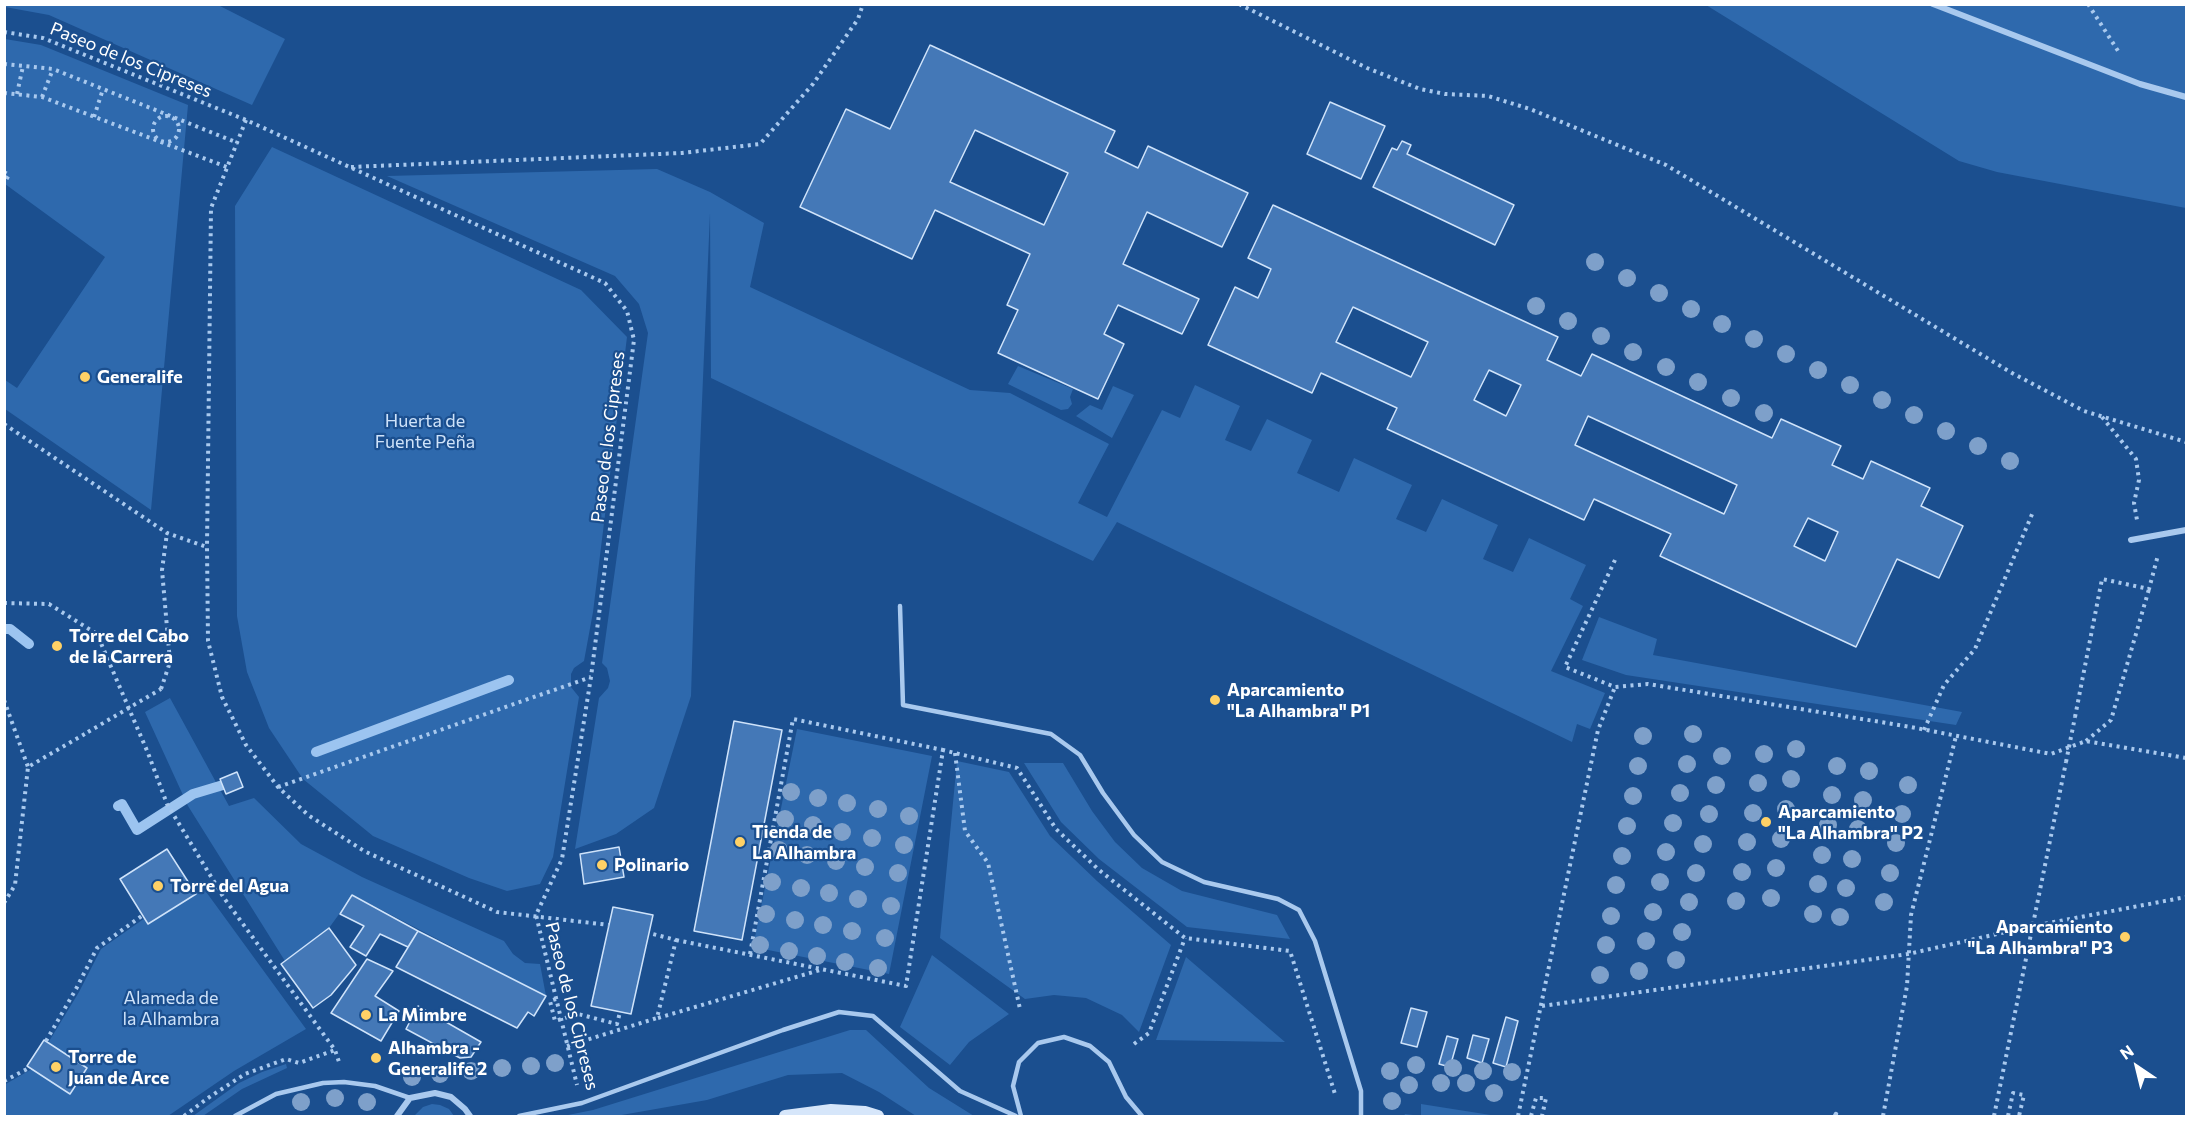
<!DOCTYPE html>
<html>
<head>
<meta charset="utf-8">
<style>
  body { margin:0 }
  #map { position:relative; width:2191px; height:1121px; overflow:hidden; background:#1b4f8f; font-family:Commissioner,sans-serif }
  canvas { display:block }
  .frame { position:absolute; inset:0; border:6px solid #fff; pointer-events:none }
  .north { position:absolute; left:2107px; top:1037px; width:60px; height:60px; -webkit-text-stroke:4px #1b4f8f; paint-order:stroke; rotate:325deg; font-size:16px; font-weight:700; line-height:24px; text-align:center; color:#fff }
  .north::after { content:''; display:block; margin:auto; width:21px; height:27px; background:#fff; clip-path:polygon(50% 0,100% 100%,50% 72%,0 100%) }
</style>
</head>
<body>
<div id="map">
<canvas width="2191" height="1121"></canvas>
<div class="frame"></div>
<div class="north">N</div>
</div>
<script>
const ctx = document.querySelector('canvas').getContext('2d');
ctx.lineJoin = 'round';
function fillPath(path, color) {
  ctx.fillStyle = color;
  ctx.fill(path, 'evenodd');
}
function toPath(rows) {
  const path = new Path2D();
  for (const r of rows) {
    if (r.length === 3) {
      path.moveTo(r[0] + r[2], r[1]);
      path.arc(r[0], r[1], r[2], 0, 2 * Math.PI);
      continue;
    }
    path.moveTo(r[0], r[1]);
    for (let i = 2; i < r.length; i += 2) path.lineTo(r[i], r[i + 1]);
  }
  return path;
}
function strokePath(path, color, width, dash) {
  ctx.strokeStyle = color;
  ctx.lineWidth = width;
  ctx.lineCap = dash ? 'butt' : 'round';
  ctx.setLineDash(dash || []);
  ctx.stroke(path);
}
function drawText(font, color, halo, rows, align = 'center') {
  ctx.font = font + ' Commissioner,sans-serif';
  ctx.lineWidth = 4.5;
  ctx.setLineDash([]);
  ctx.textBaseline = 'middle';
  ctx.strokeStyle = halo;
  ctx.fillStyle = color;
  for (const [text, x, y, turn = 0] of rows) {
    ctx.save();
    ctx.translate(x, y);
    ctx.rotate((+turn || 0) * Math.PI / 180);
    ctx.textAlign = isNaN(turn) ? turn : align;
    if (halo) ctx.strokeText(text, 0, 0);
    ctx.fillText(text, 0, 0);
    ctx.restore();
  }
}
const green = toPath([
  [4,5,218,5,285,39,252,105,49,15,5,7],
  [1706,5,2186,5,2186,208,1997,172,1959,161],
  [5,39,41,45,188,105,151,510,5,409,5,380,17,388,105,257,5,184],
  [272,147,581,290,627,337,593,612,584,661,574,668,571,674,571,687,579,697,553,857,540,884,507,891,469,878,373,836,303,779,269,728,247,672,237,616,235,206],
  [657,169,710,192,764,223,750,287,970,390,1010,393,1109,444,1078,503,1107,517,1162,410,1180,418,1195,385,1240,406,1225,440,1251,451,1267,419,1312,440,1297,473,1339,492,1354,458,1412,485,1396,519,1426,532,1442,499,1498,525,1483,559,1513,572,1529,538,1586,565,1570,599,1583,606,1551,671,1605,693,1590,729,1577,724,1572,742,1117,522,1093,561,711,378,710,213,695,567,691,696,654,808,616,834,575,849,599,698,608,688,610,681,607,668,602,663,648,333,639,304,615,276,387,176],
  [1018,366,1073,389,1070,397,1072,404,1068,409,1061,410,1008,384],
  [1113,386,1134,395,1112,438,1076,416,1090,405,1102,410],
  [1599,617,1657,639,1653,655,1962,712,1956,725,1626,675,1582,660],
  [170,698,229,806,254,798,301,844,362,877,504,941,513,954,525,963,540,964,546,996,353,895,329,928,285,961,188,806,145,712],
  [797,729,932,756,889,974,753,947],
  [957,761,1009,772,1050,836,1097,881,1171,945,1139,1032,1122,1015,1086,998,1054,995,1025,999,940,938],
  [1024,763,1063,763,1092,811,1115,842,1142,868,1182,891,1277,915,1290,939,1187,927,1099,859,1061,822],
  [204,889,306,1029,234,1071,168,1116,5,1116,4,1085,32,1069,70,1094,87,1068,48,1043,79,992,101,949,145,918,149,923],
  [932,955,1009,1014,969,1042,950,1065,900,1027],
  [1186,957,1285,1042,1156,1040],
  [850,1030,866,1030,929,1088,974,1116,916,1116,879,1092,842,1073,788,1075,707,1100,616,1116,563,1116,593,1110],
  [286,1064,287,1068,242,1089,203,1116,193,1116,239,1083,262,1072],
  [432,1104,440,1105,449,1109,454,1116,414,1116,423,1107],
  [1421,1104,1497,1116,1404,1116,1405,1114,1421,1116]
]);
const stream = toPath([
  [4,629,10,629,29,644],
  [316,752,509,680],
  [118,806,122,804,137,830,193,794,223,785]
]);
const building = toPath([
  [930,45,1115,131,1105,152,1138,168,1148,146,1248,193,1222,247,1147,212,1123,264,1199,299,1182,334,1118,305,1104,334,1124,344,1098,399,998,353,1018,310,1007,305,1030,254,935,210,912,259,800,207,846,109,890,129,930,45],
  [975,130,1068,173,1044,225,950,182,975,130],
  [1330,102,1385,126,1361,179,1307,154,1330,102],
  [1402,141,1411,145,1407,154,1514,205,1495,245,1373,187,1392,148,1397,150,1402,141],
  [1273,205,1558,337,1547,360,1581,376,1592,354,1772,438,1781,419,1841,446,1832,465,1863,479,1871,461,1930,488,1921,506,1963,526,1939,578,1897,559,1856,647,1660,556,1671,534,1594,499,1584,520,1387,429,1397,408,1321,373,1312,393,1208,345,1235,287,1258,298,1271,269,1248,258,1273,205],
  [1353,307,1428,342,1411,377,1336,342,1353,307],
  [1489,370,1521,385,1506,416,1474,400,1489,370],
  [1588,416,1737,485,1724,514,1575,445,1588,416],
  [1808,518,1838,532,1825,561,1794,546,1808,518],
  [734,721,782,730,742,940,694,931,734,721],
  [237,772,243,787,226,794,220,779,237,772],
  [619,847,624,877,584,884,580,854,619,847],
  [167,849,196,894,148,924,120,879,167,849],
  [352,895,418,931,408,947,380,934,366,956,350,947,364,926,340,914,352,895],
  [613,907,653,915,631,1014,591,1006,613,907],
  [329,928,356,965,331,995,313,1008,281,964,329,928],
  [418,931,546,996,534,1016,528,1012,517,1028,396,967,418,931],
  [367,959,393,971,375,996,399,1011,381,1041,331,1013,367,959],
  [418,1006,481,1042,471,1057,460,1058,406,1029,418,1006],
  [1411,1008,1427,1012,1417,1047,1401,1043,1411,1008],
  [1506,1017,1518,1021,1506,1067,1493,1063,1506,1017],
  [1473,1035,1489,1039,1482,1063,1467,1058,1473,1035],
  [1447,1036,1458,1039,1450,1067,1439,1064,1447,1036],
  [44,1040,87,1068,70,1094,27,1066,44,1040]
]);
const path = toPath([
  [1239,4,1367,68,1420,89,1445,94,1488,96,1530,109,1666,165,2012,373,2084,411,2186,442],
  [2088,4,2120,54],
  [4,32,43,38,246,120,605,283,627,311,634,340,591,677,562,859,536,915,577,1085],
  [4,64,53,69,238,143],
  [4,93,42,97,227,167],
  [17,94,23,66],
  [42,97,53,69],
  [166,129,13],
  [94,117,103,89],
  [246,120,211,208,207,547,208,641,222,697,246,745,278,787,308,815,364,851,497,912,609,925],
  [351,167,682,153,760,144,813,84,858,19,863,4],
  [4,172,9,175,4,183],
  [2102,417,2136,459,2139,480,2134,503,2137,520],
  [4,424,167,533,207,547],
  [1615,560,1565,667,1615,687,1648,684,1911,727,2051,754,2086,741,2186,758],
  [4,603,49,604,97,634,148,753,167,804,224,898,335,1050,339,1062],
  [161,689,170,662,162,570,167,533],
  [4,700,28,767],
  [2075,717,2102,579,2149,589,2158,555],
  [1924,730,1944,685,1975,649,2033,512],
  [2086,741,2111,720,2149,589],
  [955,753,965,831,988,863,1020,1009],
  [278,787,591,677],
  [4,903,15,885,28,767,88,732],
  [676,940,906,986,943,750,955,753,1017,768,1056,829,1099,870,1185,938,1290,951,1335,1094],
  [750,954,793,719,943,750],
  [556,999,550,1001,555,1021,578,1014,617,1024,620,1012],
  [1542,1006,1908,954,2033,926,2186,897],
  [658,1018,820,970],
  [46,1041,76,989,97,948,143,915],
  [1134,1044,1149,1033,1185,938],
  [567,1046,657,1018,676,940,649,933],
  [4,1081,29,1068],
  [184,1116,208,1098,245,1074,286,1059,299,1063,335,1050],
  [1518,1116,1598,730,1615,687],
  [1531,1116,1536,1098,1546,1098,1542,1116],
  [1883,1116,1907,986,1911,915,1956,736],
  [1994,1116,2066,762],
  [2008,1116,2013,1093,2024,1095,2019,1116]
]);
const lane = toPath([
  [900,606,903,705,1051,734,1080,755,1103,793,1134,835,1162,862,1204,882,1278,899,1299,910,1315,941,1361,1091,1361,1116],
  [235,1116,276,1094,323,1083,344,1082,375,1086,410,1098],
  [519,1116,582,1103,783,1030,839,1012,873,1016,960,1091,1016,1116],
  [1021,1116,1013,1086,1019,1062,1038,1043,1064,1037,1090,1046,1109,1062,1126,1097,1142,1116],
  [1835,1116,1836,1114]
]);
const street = toPath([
  [1933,4,2140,84,2186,97],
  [2131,540,2186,530],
  [397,1116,410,1098,435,1093,451,1097,465,1109,470,1116]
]);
const secondary = toPath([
  [785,1116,831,1110,865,1112,878,1116]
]);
const pathBridge = toPath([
  [88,732,161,689],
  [2066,762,2075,717]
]);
const trees = [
  [1595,262],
  [1627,278],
  [1659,293],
  [1536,306],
  [1691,309],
  [1568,321],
  [1722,324],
  [1601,336],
  [1754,339],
  [1633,352],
  [1786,354],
  [1666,367],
  [1818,370],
  [1698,382],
  [1850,385],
  [1731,398],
  [1882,400],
  [1764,413],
  [1914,415],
  [1946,431],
  [1978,446],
  [2010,461],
  [1693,734],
  [1643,736],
  [1796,749],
  [1764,754],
  [1722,756],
  [1687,764],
  [1638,766],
  [1837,766],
  [1869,771],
  [1791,779],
  [1758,783],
  [1716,785],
  [1908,785],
  [791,792],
  [1680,793],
  [1832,795],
  [1633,796],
  [818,798],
  [1863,800],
  [847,803],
  [878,809],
  [1786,809],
  [1753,813],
  [1709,814],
  [1902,814],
  [909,816],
  [785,819],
  [1673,823],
  [813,825],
  [1828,825],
  [1627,826],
  [1858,829],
  [842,832],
  [872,838],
  [1781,839],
  [1747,842],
  [1896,843],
  [1703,844],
  [904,845],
  [779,850],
  [1666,852],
  [807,855],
  [1822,855],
  [1622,856],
  [1852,859],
  [836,861],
  [865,867],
  [1776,868],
  [1742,872],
  [898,873],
  [1696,873],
  [1890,873],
  [772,882],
  [1660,882],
  [1818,884],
  [1616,885],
  [801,888],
  [1846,888],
  [829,893],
  [1771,898],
  [858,899],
  [1736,901],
  [1689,902],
  [1884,902],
  [891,906],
  [1653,912],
  [766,914],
  [1813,914],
  [1611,916],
  [1840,917],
  [795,920],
  [823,925],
  [852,931],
  [1682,932],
  [885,938],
  [1646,941],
  [760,945],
  [1606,945],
  [789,951],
  [817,956],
  [1676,960],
  [845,962],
  [878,968],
  [1639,971],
  [1600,975],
  [555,1063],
  [1416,1065],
  [531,1066],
  [502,1068],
  [1453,1068],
  [471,1071],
  [1390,1071],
  [1483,1071],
  [1512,1072],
  [440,1074],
  [412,1077],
  [1441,1083],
  [1466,1083],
  [1409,1085],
  [1494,1093],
  [335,1098],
  [1392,1101],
  [301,1102],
  [367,1102]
];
const markers = [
  [85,377,6,"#ffd166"],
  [57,646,6,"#ffd166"],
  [1215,700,6,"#ffd166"],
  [1766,822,6,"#ffd166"],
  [740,842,6,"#ffd166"],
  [602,865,6,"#ffd166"],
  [158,886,6,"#ffd166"],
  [2125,937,6,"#ffd166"],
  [366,1015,6,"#ffd166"],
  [376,1058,6,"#ffd166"],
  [56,1067,6,"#ffd166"]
];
const streetNames = [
  ["Paseo de los Cipreses",131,60,22],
  ["Paseo de los Cipreses",608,437,-83],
  ["Paseo de los Cipreses",572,1006,76]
];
const poiNames = [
  ["Generalife",97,377],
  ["Torre del Cabo",69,636],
  ["de la Carrera",69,657],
  ["Aparcamiento",1227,690],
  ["\"La Alhambra\" P1",1227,711],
  ["Aparcamiento",1778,812],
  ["\"La Alhambra\" P2",1778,833],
  ["Tienda de",752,832],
  ["La Alhambra",752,853],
  ["Polinario",614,865],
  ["Torre del Agua",170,886],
  ["Aparcamiento",2113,927,"right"],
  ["\"La Alhambra\" P3",2113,948,"right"],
  ["La Mimbre",378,1015],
  ["Alhambra -",388,1048],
  ["Generalife 2",388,1069],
  ["Torre de",68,1057],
  ["Juan de Arce",68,1078]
];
const parkNames = [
  ["Huerta de",425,421],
  ["Fuente Peña",425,442],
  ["Alameda de",171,998],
  ["la Alhambra",171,1019]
];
fillPath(green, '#2e69ad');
strokePath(stream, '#9cc4f0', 10);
fillPath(building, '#4478b7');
strokePath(building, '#cfe3fa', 1.5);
strokePath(path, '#a9c9ee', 4, [3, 4.5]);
strokePath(lane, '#a9c9ee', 4.5);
strokePath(street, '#a9c9ee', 6);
strokePath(secondary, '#d6e6fa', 12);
strokePath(pathBridge, '#a9c9ee', 4, [3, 4.5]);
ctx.fillStyle = '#7ea0ca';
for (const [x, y] of trees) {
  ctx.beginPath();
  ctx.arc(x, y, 9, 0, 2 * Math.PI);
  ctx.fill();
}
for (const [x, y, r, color] of markers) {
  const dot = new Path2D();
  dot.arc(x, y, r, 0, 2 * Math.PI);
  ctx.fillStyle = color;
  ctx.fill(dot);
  strokePath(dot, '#1b4f8f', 2);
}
drawText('18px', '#fff', '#1b4f8f', streetNames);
drawText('bold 18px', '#fff', '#1b4f8f', poiNames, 'left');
drawText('18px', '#cfe3fa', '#1b4f8f', parkNames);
</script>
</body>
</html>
